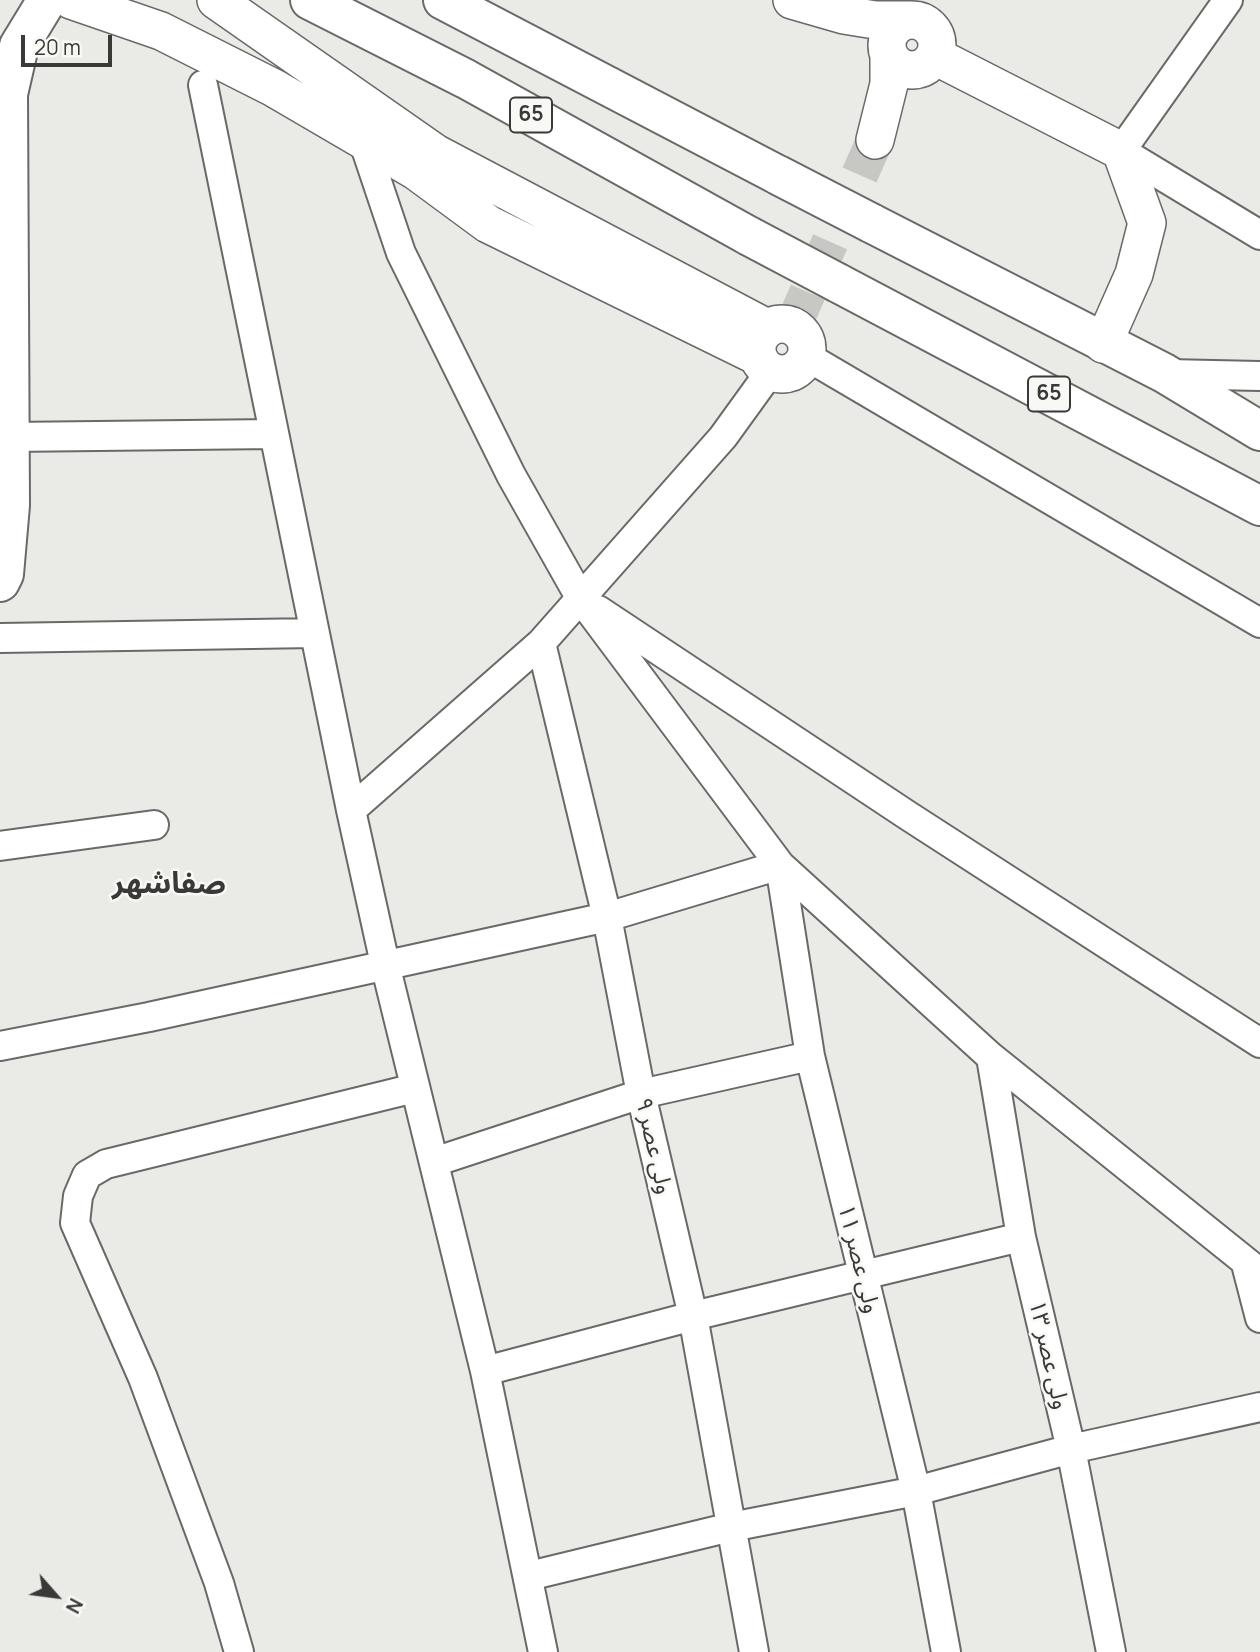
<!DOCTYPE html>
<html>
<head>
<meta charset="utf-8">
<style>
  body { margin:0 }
  #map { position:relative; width:1260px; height:1652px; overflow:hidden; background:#eaebe7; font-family:Manrope,sans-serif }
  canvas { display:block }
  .north { position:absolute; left:21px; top:1561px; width:70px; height:70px; -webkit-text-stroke:5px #f8f8f5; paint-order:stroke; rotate:118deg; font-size:19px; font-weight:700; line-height:28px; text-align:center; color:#393938 }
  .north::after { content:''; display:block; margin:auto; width:24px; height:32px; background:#393938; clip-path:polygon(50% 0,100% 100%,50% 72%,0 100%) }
  .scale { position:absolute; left:21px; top:35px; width:91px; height:32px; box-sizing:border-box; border:4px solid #393938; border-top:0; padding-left:9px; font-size:21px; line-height:24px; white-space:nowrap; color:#393938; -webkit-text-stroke:5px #f8f8f5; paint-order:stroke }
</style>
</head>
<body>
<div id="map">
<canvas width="1260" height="1652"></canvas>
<div class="north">N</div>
<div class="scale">20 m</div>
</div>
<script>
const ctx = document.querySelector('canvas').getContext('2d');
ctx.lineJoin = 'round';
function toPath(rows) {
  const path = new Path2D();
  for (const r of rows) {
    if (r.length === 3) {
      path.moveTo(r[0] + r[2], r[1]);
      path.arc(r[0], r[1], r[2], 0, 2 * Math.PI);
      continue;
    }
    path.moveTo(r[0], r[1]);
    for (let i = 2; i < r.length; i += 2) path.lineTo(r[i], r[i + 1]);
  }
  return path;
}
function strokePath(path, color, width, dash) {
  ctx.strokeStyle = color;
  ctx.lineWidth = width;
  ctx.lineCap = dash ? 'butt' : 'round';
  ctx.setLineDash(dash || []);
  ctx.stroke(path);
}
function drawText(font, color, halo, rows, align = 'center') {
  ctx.font = font + ' Manrope,"Noto Sans Arabic",sans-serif';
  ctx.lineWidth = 5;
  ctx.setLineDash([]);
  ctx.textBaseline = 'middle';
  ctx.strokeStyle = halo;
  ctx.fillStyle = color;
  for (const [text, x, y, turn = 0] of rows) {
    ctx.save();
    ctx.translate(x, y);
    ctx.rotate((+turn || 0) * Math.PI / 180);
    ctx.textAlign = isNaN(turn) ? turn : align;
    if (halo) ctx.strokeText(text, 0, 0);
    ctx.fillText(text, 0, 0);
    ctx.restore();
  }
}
const tertiaryTunnel = toPath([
  [793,326,875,140]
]);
const minor = toPath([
  [1228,0,1121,151,1260,235],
  [203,85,351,810,385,964,485,1371,543,1652],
  [360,131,401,253,511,475,581,599,780,865,991,1057,1260,1273],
  [806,356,1260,623],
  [1167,374,1260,376],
  [9,437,274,434],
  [598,610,907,815,1260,1043],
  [0,638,314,633],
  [541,643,607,917,641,1094,693,1316,754,1652],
  [351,810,541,643,723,437,770,372],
  [0,846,154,825],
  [0,1046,149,1017,607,917,780,865,810,1056,916,1491,946,1652],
  [991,1057,1021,1237,1071,1449,1111,1652],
  [434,1162,641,1094,810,1056],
  [1246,1264,1260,1318],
  [485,1371,693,1316,1021,1237],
  [529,1576,731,1527,916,1491,1071,1449,1260,1407],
  [239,1652,219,1583,143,1378,75,1223,78,1196,87,1175,106,1164,415,1088]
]);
const tertiary = toPath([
  [71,0,161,31,274,88,416,171,488,224,757,356],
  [216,0,435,153,767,328],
  [792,0,844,15,875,20,909,20],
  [912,45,25],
  [935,56,1121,151,1147,223,1134,274,1103,344],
  [875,140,889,84,889,56],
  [782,349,25]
]);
const secondary = toPath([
  [0,582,4,574,10,505,8,94,19,46,47,0]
]);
const trunk = toPath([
  [310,0,466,79,749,236],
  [443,0,778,175],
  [871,223,1164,373,1260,431],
  [838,283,1260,506]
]);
const trunkBridge = toPath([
  [778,175,871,223],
  [749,236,838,283]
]);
const shields = [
  [531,115,42],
  [1049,394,42]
];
const shieldNames = [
  ["65",531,115],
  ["65",1049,394]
];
const streetNames = [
  ["ولی عصر ۹",653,1146,77],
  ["ولی عصر ۱۱",858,1259,76],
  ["ولی عصر ۱۳",1048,1355,77]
];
const districtNames = [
  ["صفاشهر",169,885]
];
strokePath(tertiaryTunnel, '#c7c7c4', 37, [37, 18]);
strokePath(minor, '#696967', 32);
strokePath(tertiary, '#696967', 40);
strokePath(secondary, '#696967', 42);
strokePath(trunk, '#696967', 42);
strokePath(minor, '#fff', 28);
strokePath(tertiary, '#fff', 37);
strokePath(secondary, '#fff', 38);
strokePath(trunk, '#fff', 38);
strokePath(trunkBridge, '#696967', 42, []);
strokePath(trunkBridge, '#fff', 38);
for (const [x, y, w] of shields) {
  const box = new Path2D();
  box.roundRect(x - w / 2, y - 17.5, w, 35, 5);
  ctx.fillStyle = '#f8f8f5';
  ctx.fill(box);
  strokePath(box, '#393938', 2);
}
drawText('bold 21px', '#393938', null, shieldNames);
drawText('23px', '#393938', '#f8f8f5', streetNames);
drawText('bold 30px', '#393938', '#f8f8f5', districtNames);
</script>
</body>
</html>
